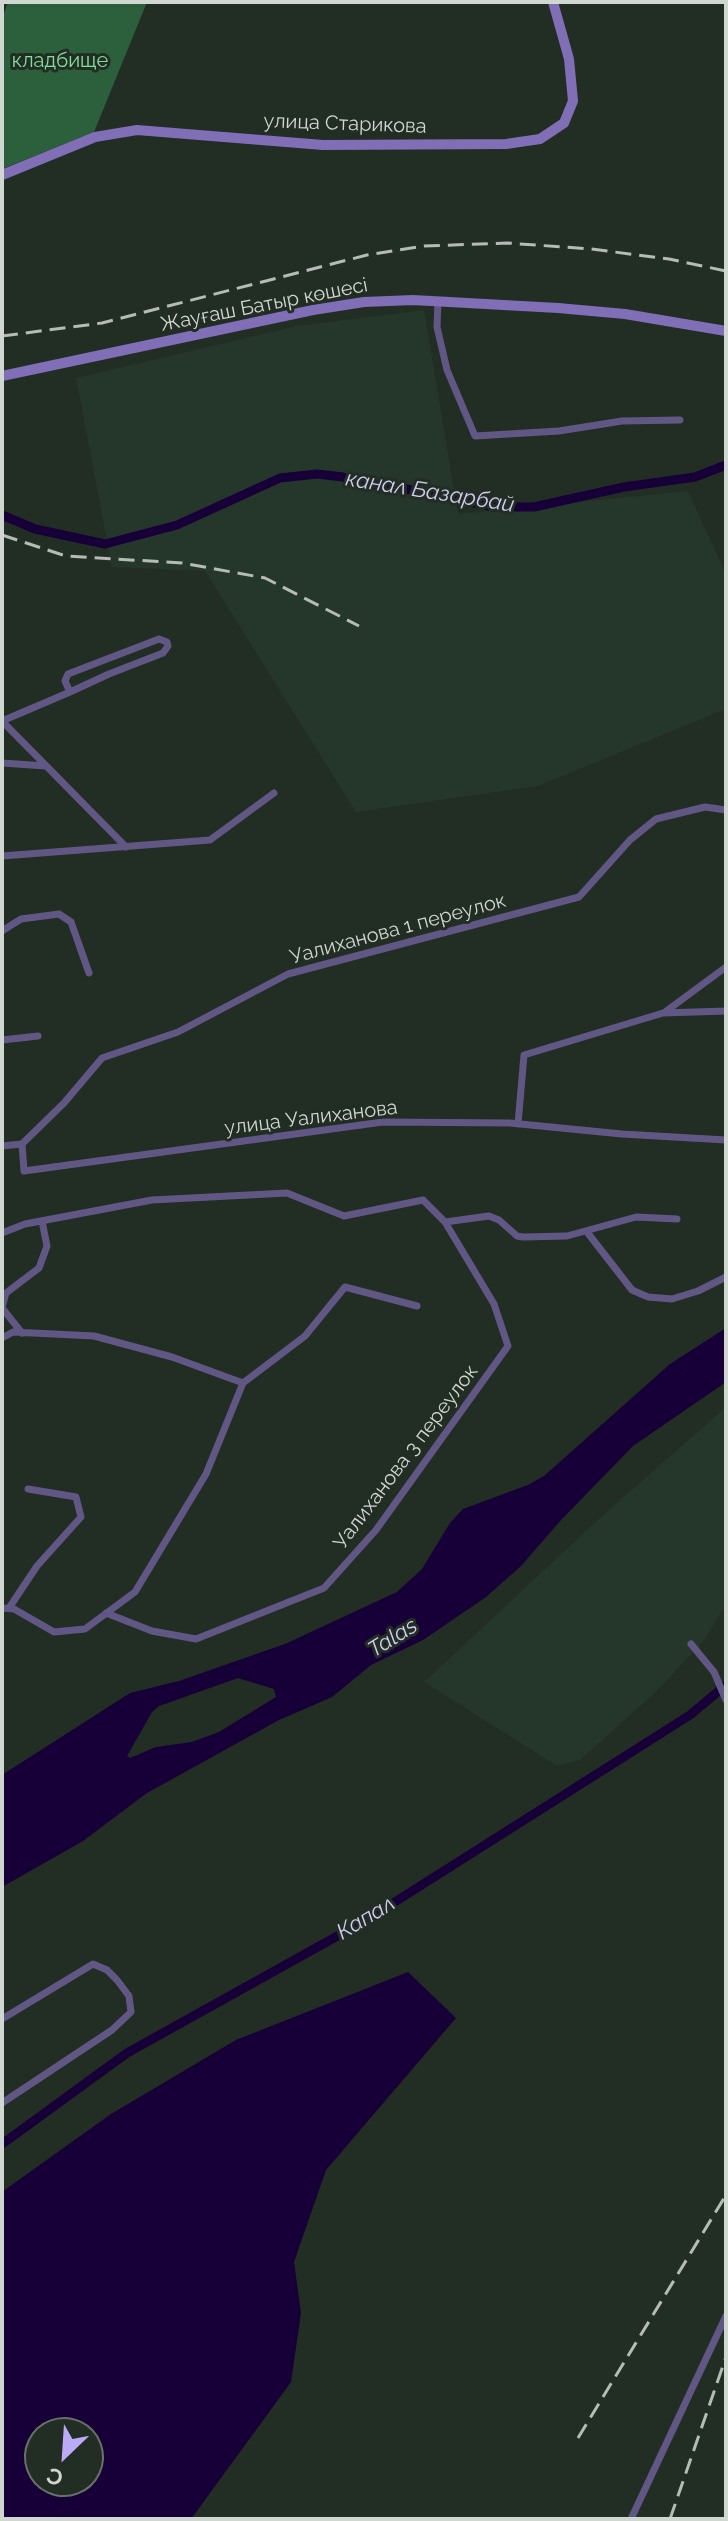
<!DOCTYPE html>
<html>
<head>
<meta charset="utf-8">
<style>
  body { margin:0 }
  #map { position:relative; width:728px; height:2521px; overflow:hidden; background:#222d24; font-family:Raleway,sans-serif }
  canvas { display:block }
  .frame { position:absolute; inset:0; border:4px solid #d0d7d1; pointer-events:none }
  .north { position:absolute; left:24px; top:2417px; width:80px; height:80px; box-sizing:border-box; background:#222d24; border:2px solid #687169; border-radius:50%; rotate:205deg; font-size:22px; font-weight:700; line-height:32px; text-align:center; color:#d0d7d1 }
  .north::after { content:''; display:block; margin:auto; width:28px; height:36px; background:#bbaaf6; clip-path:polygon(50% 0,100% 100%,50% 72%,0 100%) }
</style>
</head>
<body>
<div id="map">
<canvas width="728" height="2521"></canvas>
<div class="frame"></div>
<div class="north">С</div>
</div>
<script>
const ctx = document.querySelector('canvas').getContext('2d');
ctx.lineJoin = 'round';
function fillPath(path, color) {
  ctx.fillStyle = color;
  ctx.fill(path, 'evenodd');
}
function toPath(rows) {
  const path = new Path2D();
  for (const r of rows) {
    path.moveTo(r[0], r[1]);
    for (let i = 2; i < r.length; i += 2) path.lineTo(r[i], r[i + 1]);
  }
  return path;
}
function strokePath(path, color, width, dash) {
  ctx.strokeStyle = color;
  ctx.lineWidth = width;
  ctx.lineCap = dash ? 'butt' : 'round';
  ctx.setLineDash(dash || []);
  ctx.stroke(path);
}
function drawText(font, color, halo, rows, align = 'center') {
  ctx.font = font + ' Raleway,sans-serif';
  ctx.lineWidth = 6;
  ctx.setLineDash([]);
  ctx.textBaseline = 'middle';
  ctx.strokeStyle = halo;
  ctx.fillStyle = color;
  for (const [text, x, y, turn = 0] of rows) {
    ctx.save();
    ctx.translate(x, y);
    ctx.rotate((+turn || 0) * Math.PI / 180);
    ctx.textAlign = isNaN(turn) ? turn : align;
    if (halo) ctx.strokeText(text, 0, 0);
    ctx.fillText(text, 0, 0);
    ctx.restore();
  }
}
const built = toPath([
  [424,310,458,514,688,491,726,574,726,709,538,786,356,812,205,571,112,567,76,378,297,326],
  [726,1407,726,1604,705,1639,656,1692,580,1760,557,1766,424,1682,602,1516]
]);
const green = toPath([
  [8,2,147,2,94,132,2,169,2,19]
]);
const water = toPath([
  [726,1328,726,1382,633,1446,561,1520,521,1566,486,1597,423,1640,371,1665,332,1697,279,1720,147,1793,83,1841,2,1887,2,1775,130,1693,179,1681,285,1644,397,1592,422,1569,450,1523,463,1509,528,1485,544,1476,670,1364],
  [238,1678,274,1689,276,1697,219,1732,192,1742,156,1747,130,1758,127,1756,152,1712,159,1706],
  [408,1972,456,2018,326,2170,294,2262,301,2313,291,2382,229,2467,191,2519,2,2519,2,2192,111,2114,236,2040],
  [40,2433,88,2433,88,2481,40,2481]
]);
const canal = toPath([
  [2,515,35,529,105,544,177,525,280,478,317,474,343,477,366,485,401,488,494,507,534,507,624,487,695,477,726,465],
  [2,2144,127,2053,368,1919,690,1715,726,1685]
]);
const street = toPath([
  [438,301,437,327,447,370,475,436,559,431,622,421,680,420],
  [2,721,70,692,109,674,163,653,168,646,167,642,159,639,68,674,65,681,70,692],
  [2,721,126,847],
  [2,763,46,766],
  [2,856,210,840,274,793],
  [2,931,21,919,59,914,71,922,89,973],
  [665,1012,726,967],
  [2,1040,38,1036],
  [518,1124,524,1055,663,1013,726,1011],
  [22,1144,24,1171,383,1122,510,1123,622,1134,726,1140],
  [2,1146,22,1144,64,1103,102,1058,178,1032,288,974,579,897,630,840,656,819,705,807,726,810],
  [587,1232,632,1290,648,1297,672,1299,698,1291,726,1277],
  [2,1233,25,1224,152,1200,287,1193,344,1216,423,1200,445,1222,489,1216,499,1220,517,1236,523,1237,567,1236,636,1217,677,1219],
  [2,1307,6,1293,39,1268,47,1246,42,1221],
  [2,1308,22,1333],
  [2,1338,13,1332,94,1336,172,1357,243,1383],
  [2,1608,14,1609,54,1632,85,1629,135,1592,206,1474,243,1383,305,1336,345,1287,417,1306],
  [9,1608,37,1566,81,1517,76,1497,28,1489],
  [106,1613,152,1631,196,1639,324,1588,376,1530,508,1346,494,1304,445,1222],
  [691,1644,714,1672,726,1700],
  [2,2019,93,1964,107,1970,117,1980,129,1996,131,2012,112,2030,2,2103],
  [631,2519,726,2316]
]);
const secondary = toPath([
  [2,175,95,137,137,130,323,145,506,144,540,139,564,123,573,101,569,59,553,2],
  [2,376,313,310,364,302,413,300,558,308,625,314,726,331]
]);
const rail = toPath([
  [2,336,102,323,367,255,424,246,507,243,591,249,669,259,726,271],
  [2,535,66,556,182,563,265,578,359,626],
  [578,2438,726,2195],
  [670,2519,726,2357]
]);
const parkNames = [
  ["кладбище",60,61]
];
const streetNames = [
  ["улица Старикова",345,124,2],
  ["Жауғаш Батыр көшесі",264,305,-11],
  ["Уалиханова 1 переулок",398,929,-15],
  ["улица Уалиханова",311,1118,-7],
  ["Уалиханова 3 переулок",406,1457,-53]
];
const waterNames = [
  ["канал Базарбай",430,492,9],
  ["Talas",393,1638,-32],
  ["Капал",366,1918,-31]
];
fillPath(built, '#25372a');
fillPath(green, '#2c603d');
fillPath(water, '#160037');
strokePath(canal, '#160037', 9);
strokePath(street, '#615784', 7);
strokePath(secondary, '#806fb7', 10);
strokePath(rail, '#b4bcb5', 3, [16, 8]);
drawText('20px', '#80df9c', '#222d24', parkNames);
drawText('20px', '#d0d7d1', '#222d24', streetNames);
drawText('italic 22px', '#d3ccf2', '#222d24', waterNames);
</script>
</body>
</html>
